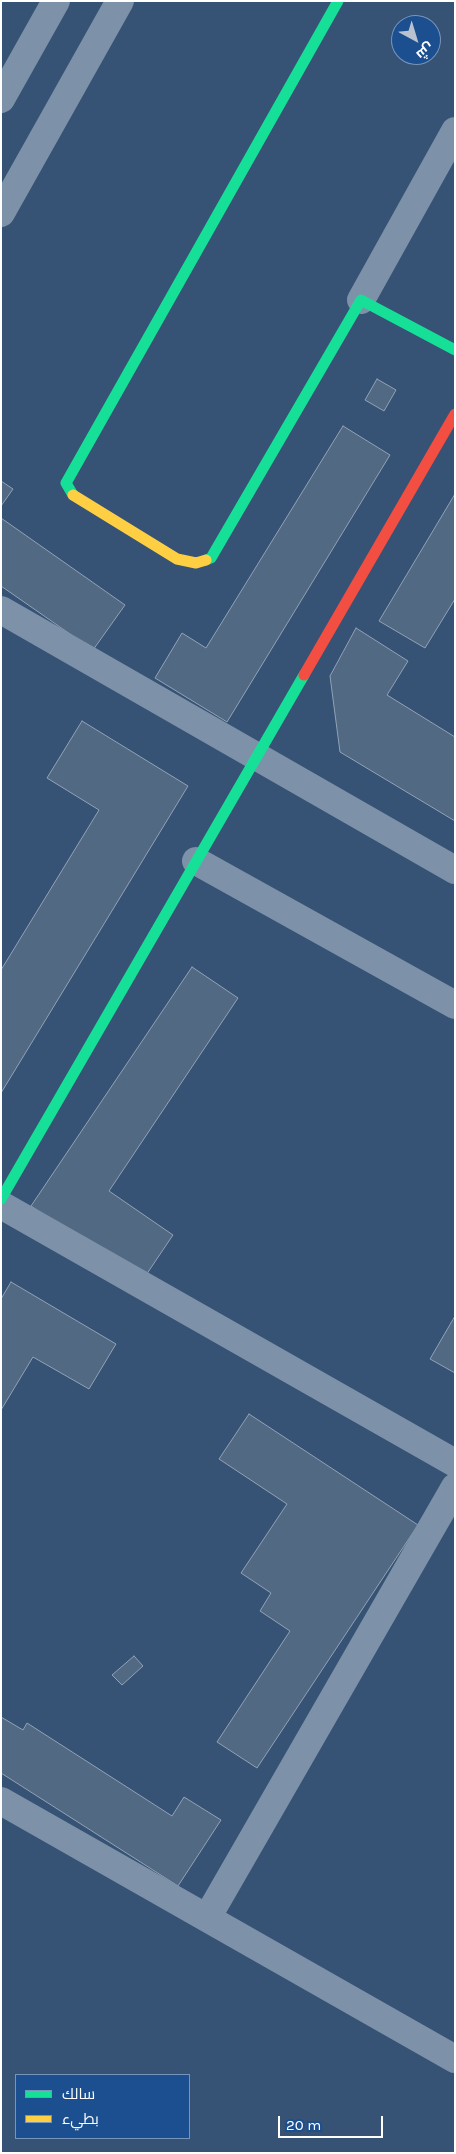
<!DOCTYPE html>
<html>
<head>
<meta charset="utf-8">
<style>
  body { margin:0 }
  #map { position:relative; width:456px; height:2154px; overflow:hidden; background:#365274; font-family:Karla,Cairo,sans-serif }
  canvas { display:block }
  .frame { position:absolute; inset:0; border:2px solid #fff; pointer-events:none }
  .legend { position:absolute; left:15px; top:2074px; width:175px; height:65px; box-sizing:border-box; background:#1b4f8f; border:1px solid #7695bc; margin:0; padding:6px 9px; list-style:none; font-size:15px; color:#fff }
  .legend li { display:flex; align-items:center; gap:10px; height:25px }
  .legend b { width:25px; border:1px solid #7695bc }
  .north { position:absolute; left:391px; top:15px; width:50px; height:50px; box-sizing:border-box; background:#1b4f8f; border:1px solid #7695bc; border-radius:50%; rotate:141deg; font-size:14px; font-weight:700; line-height:20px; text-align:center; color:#fff }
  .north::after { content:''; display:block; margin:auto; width:18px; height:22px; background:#b9c2ce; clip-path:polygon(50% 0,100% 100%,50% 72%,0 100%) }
  .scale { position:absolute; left:278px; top:2116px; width:105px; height:22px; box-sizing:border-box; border:2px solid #fff; border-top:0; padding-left:6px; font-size:15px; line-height:18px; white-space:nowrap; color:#fff; -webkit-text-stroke:4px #1b4f8f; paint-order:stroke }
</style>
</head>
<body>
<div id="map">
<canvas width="456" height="2154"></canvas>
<div class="frame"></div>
<ul class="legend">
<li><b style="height:6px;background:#16e098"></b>سالك</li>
<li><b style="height:6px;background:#ffcf43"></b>بطيء</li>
</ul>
<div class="north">ش</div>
<div class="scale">20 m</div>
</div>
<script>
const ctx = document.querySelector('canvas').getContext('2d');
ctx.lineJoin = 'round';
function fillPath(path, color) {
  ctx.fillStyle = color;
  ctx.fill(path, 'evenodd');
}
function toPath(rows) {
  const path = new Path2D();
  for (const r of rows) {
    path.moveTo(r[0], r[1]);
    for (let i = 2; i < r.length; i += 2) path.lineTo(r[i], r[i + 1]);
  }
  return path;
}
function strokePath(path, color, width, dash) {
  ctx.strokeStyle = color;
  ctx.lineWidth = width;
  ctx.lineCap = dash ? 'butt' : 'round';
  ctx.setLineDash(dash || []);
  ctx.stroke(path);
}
const building = toPath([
  [377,379,396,390,384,411,365,400,377,379],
  [343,426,390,455,227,722,155,678,182,633,206,648,343,426],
  [1,481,13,489,1,506,1,481],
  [455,494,455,599,425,648,379,621,455,494],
  [1,518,125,605,93,650,1,586,1,518],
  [356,628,408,661,387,695,455,737,455,821,340,752,330,676,356,628],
  [82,721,188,786,1,1093,1,970,99,810,47,778,82,721],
  [192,967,238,998,109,1191,173,1235,142,1281,31,1206,192,967],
  [11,1282,116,1344,89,1389,33,1357,1,1410,1,1299,11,1282],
  [455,1316,455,1373,430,1359,455,1316],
  [249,1414,418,1525,257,1768,217,1742,290,1631,260,1611,271,1593,241,1573,287,1504,219,1459,249,1414],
  [134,1656,143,1666,122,1685,112,1675,134,1656],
  [1,1717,23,1730,27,1723,172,1816,184,1797,221,1820,178,1886,1,1773,1,1717]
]);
const street = toPath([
  [1,99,56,1],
  [1,213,120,1],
  [361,300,455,131],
  [1,610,455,870],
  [196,861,455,1005],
  [1,1205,455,1463],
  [1,1801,455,2059],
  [207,1918,455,1487]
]);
const fast = toPath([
  [73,495,66,483,338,1],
  [206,560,211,558,361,300,455,350],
  [1,1199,304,675]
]);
const slow = toPath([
  [73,495,177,559,196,563,206,560]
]);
const jam = toPath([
  [304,675,455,414]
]);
fillPath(building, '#526984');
strokePath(building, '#92a2b6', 1);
strokePath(street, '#7d92a8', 28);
strokePath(fast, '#16e098', 11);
strokePath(slow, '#ffcf43', 11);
strokePath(jam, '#f24e42', 11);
</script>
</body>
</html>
